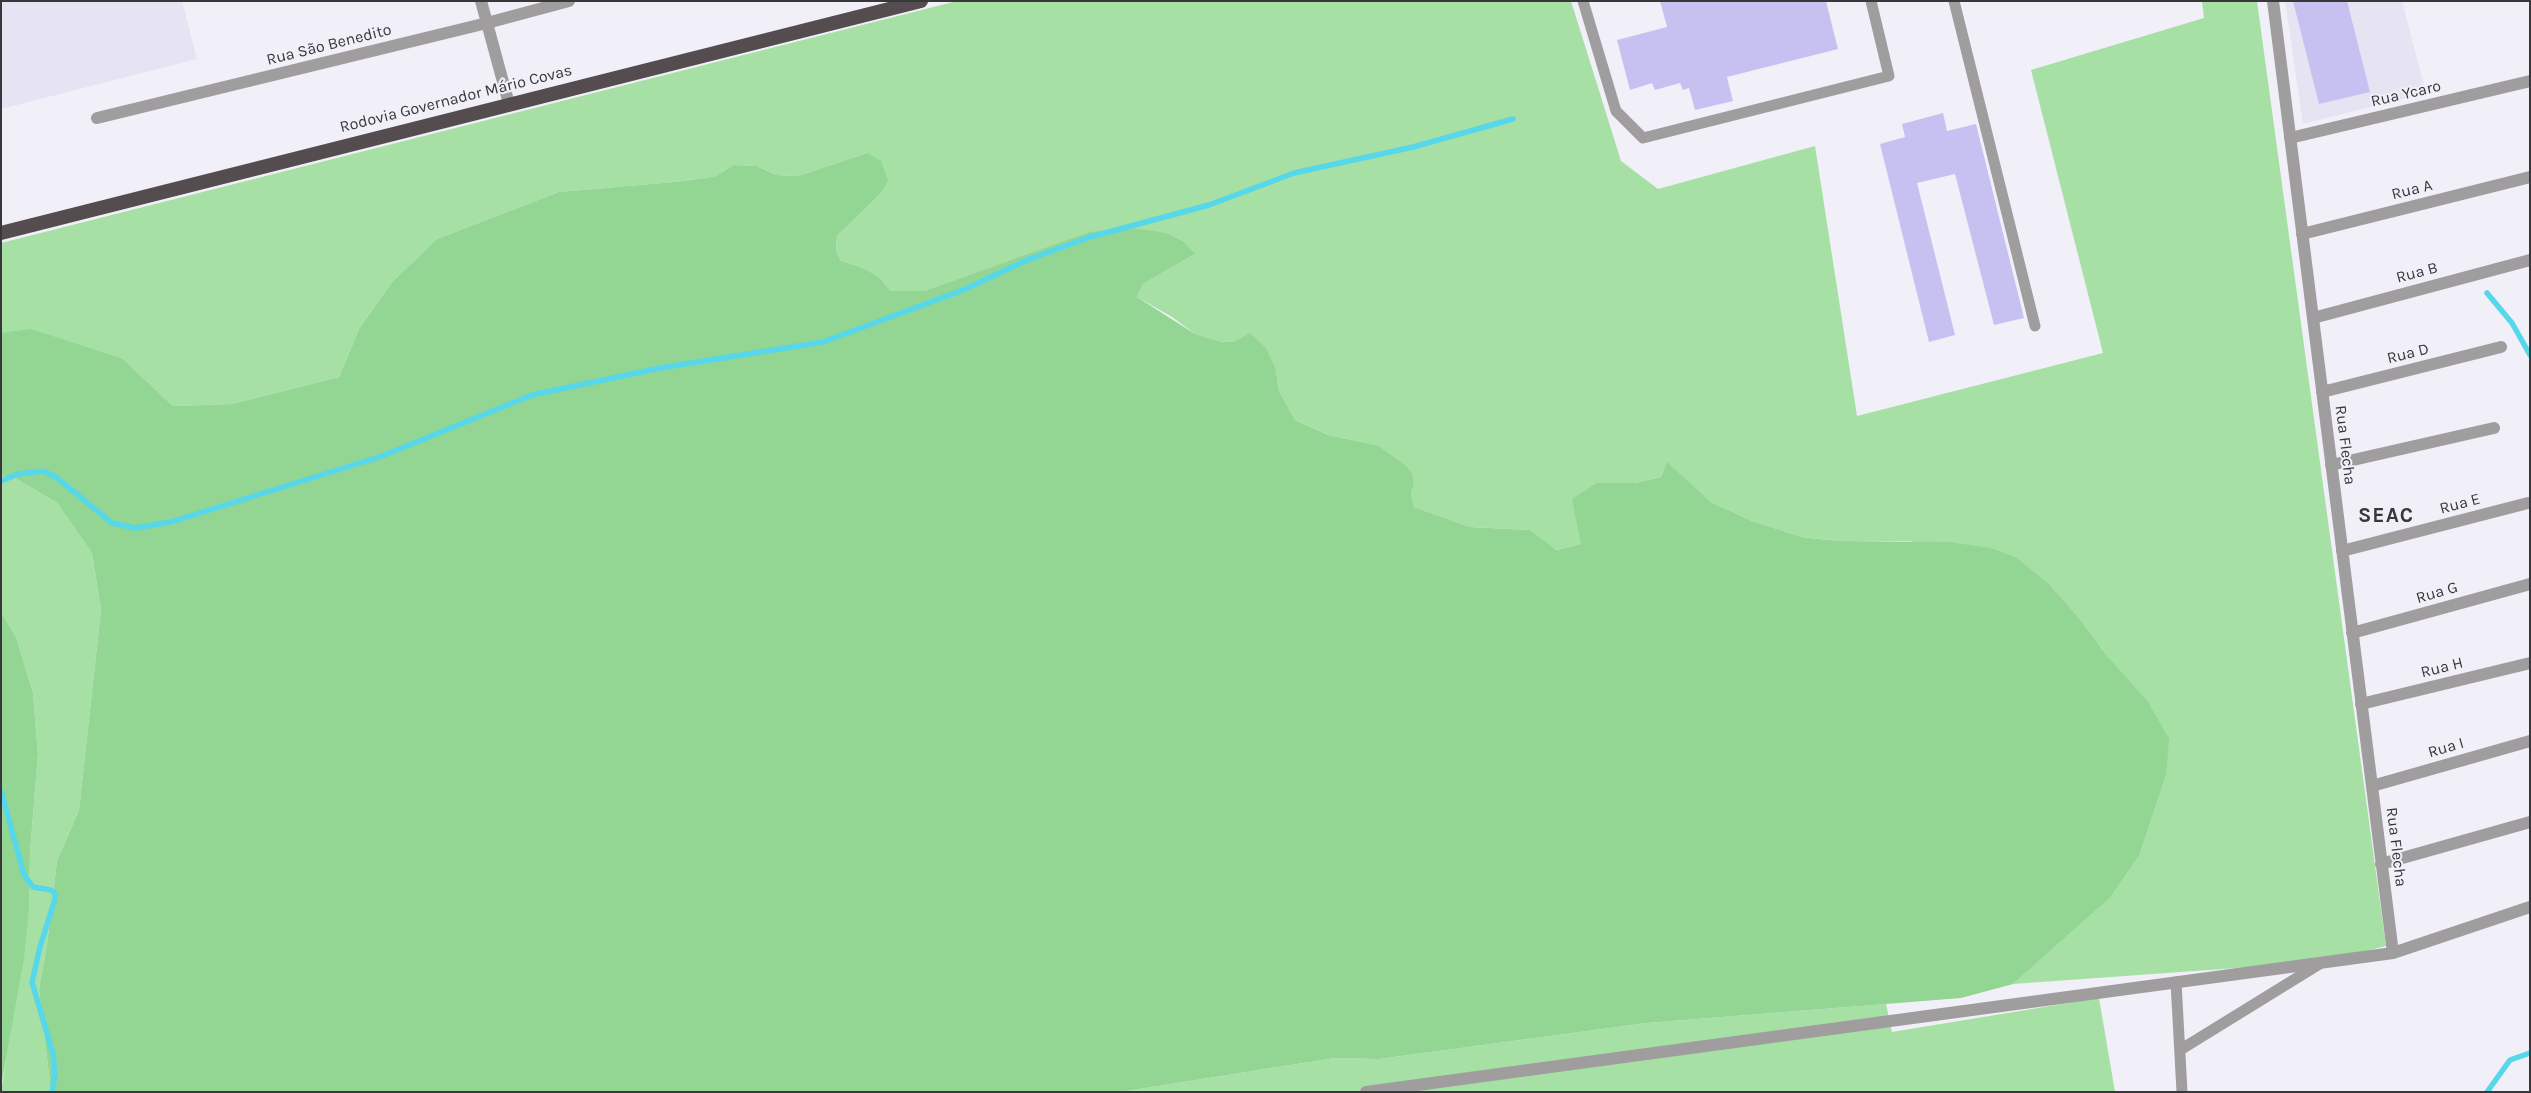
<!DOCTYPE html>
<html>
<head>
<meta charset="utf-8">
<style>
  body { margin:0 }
  #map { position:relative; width:2531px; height:1093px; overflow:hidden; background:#f1f0f8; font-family:Karla,sans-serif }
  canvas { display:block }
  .frame { position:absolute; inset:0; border:2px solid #38383b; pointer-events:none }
</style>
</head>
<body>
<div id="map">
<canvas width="2531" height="1093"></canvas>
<div class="frame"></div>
</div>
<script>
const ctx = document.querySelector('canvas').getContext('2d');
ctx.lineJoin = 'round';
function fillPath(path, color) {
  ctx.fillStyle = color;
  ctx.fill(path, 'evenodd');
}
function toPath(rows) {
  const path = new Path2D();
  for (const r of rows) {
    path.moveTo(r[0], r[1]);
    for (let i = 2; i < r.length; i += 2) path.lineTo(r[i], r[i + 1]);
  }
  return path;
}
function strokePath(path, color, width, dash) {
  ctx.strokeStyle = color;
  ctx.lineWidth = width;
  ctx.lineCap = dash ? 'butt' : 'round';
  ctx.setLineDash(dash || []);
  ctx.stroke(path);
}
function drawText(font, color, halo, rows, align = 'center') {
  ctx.font = font + ' Karla,sans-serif';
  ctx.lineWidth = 4;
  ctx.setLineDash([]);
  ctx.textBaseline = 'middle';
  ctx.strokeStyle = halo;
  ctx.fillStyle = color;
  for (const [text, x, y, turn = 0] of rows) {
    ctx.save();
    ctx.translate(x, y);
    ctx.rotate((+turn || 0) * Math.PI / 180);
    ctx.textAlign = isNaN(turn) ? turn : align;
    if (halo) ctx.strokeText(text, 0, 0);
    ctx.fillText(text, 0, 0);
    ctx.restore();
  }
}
const built = toPath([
  [1,1,182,1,197,59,1,109],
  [2285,1,2402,1,2426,93,2303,124]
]);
const green = toPath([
  [957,1,1571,1,1621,161,1658,189,1815,146,1857,416,2103,353,2031,70,2204,18,2202,1,2257,1,2386,946,2321,962,2013,984,2110,898,2139,856,2166,776,2108,657,2079,618,2051,586,1910,541,1837,541,1802,537,1752,521,1711,502,1667,463,1661,477,1635,483,1597,483,1581,544,1555,550,1530,530,1470,527,1414,507,1411,492,1414,485,1377,445,1328,435,1295,420,1279,391,1276,370,1236,341,1222,342,1195,334,1172,317,1137,297,1143,284,1195,254,1012,260,924,291,891,291,878,276,861,267,841,261,836,251,837,236,880,194,867,153,798,176,776,175,757,166,735,165,716,176,685,181,559,192,437,239,392,282,359,329,339,377,232,404,173,406,123,359,1,333,1,243],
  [1,476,15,478,57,503,92,553,101,610,79,810,57,861,47,944,39,989,51,1092,1,1092,29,909,30,853,38,754,33,693,16,637,1,612],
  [2099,998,2115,1092,1120,1092,1335,1058,1379,1059,1647,1023,1886,1004,1892,1032]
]);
const forest = toPath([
  [867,153,881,161,888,181,880,194,837,236,836,251,841,261,861,267,878,276,891,291,924,291,1090,232,1131,228,1166,233,1184,242,1195,254,1143,284,1137,297,1195,334,1222,342,1236,341,1250,333,1266,348,1276,370,1279,391,1295,420,1328,435,1377,445,1406,466,1412,474,1414,485,1411,492,1414,507,1470,527,1530,530,1556,550,1581,544,1572,499,1597,483,1635,483,1661,477,1667,462,1711,502,1752,521,1802,537,1837,541,1948,542,1991,548,2017,558,2051,586,2079,618,2108,657,2148,702,2169,739,2166,776,2139,856,2110,898,2013,984,1961,998,1647,1023,1379,1059,1335,1058,1120,1092,51,1092,39,989,47,944,57,861,79,810,101,610,92,553,57,503,15,478,1,476,1,333,31,329,123,359,173,406,232,404,339,377,359,329,392,282,437,239,559,192,685,181,716,176,734,165,757,166,776,175,798,176],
  [1,612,16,637,33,693,38,754,30,853,29,909,24,958,1,1087]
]);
const stream = toPath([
  [2487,293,2512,323,2530,355],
  [1,481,18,474,43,471,56,477,112,523,135,528,171,522,382,456,532,395,660,368,823,342,963,290,1027,260,1090,237,1209,205,1294,173,1413,147,1513,119],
  [1,791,24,875,33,887,51,890,55,893,55,899,40,947,32,982,53,1054,55,1075,52,1092],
  [2487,1092,2510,1060,2530,1053]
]);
const building = toPath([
  [1660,1,1826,1,1838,49,1727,77,1733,101,1695,110,1689,88,1683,90,1680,83,1655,90,1652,83,1630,90,1617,40,1667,27],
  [2293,1,2347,1,2370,92,2319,104],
  [1943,113,1947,131,1976,124,2024,318,1994,325,1955,174,1917,183,1955,335,1929,342,1880,144,1905,137,1902,124]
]);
const service = toPath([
  [1583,1,1616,111,1643,138,1889,76,1871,1],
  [1954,1,2035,326],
  [2176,982,2182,1092],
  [2180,1050,2321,963]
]);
const minor = toPath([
  [481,1,509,104],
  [2273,1,2393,953],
  [97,118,487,23,569,1],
  [2290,138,2530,81],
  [2302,234,2530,177],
  [2313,318,2530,260],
  [2322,392,2501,347],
  [2331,465,2494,428],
  [2342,551,2528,503],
  [2352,633,2530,584],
  [2361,704,2530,663],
  [2372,786,2530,741],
  [2381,864,2530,822],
  [1366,1092,2393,953,2530,907]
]);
const trunk = toPath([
  [1,233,921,1]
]);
const streetNames = [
  ["Rua São Benedito",329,45,-14],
  ["Rua Ycaro",2406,94,-13],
  ["Rodovia Governador Mário Covas",456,99,-14],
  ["Rua A",2412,190,-14],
  ["Rua B",2417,273,-15],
  ["Rua D",2408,354,-14],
  ["Rua Flecha",2345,445,83],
  ["Rua E",2460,504,-15],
  ["Rua G",2437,593,-16],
  ["Rua H",2442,668,-14],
  ["Rua I",2446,748,-16],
  ["Rua Flecha",2396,847,83]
];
const districtNames = [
  ["SEAC",2386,516]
];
fillPath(built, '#e6e4f3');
fillPath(green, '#a6e0a5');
fillPath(forest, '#93d593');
strokePath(stream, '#57d7ea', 5.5);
fillPath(building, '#c7c1f2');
strokePath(service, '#a09d9e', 11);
strokePath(minor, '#a09d9e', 12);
strokePath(trunk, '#544c4f', 14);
drawText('16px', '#38383b', '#f1f0f8', streetNames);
ctx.letterSpacing = '1px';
drawText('bold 21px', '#38383b', '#f1f0f8', districtNames);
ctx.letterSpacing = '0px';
</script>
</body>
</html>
